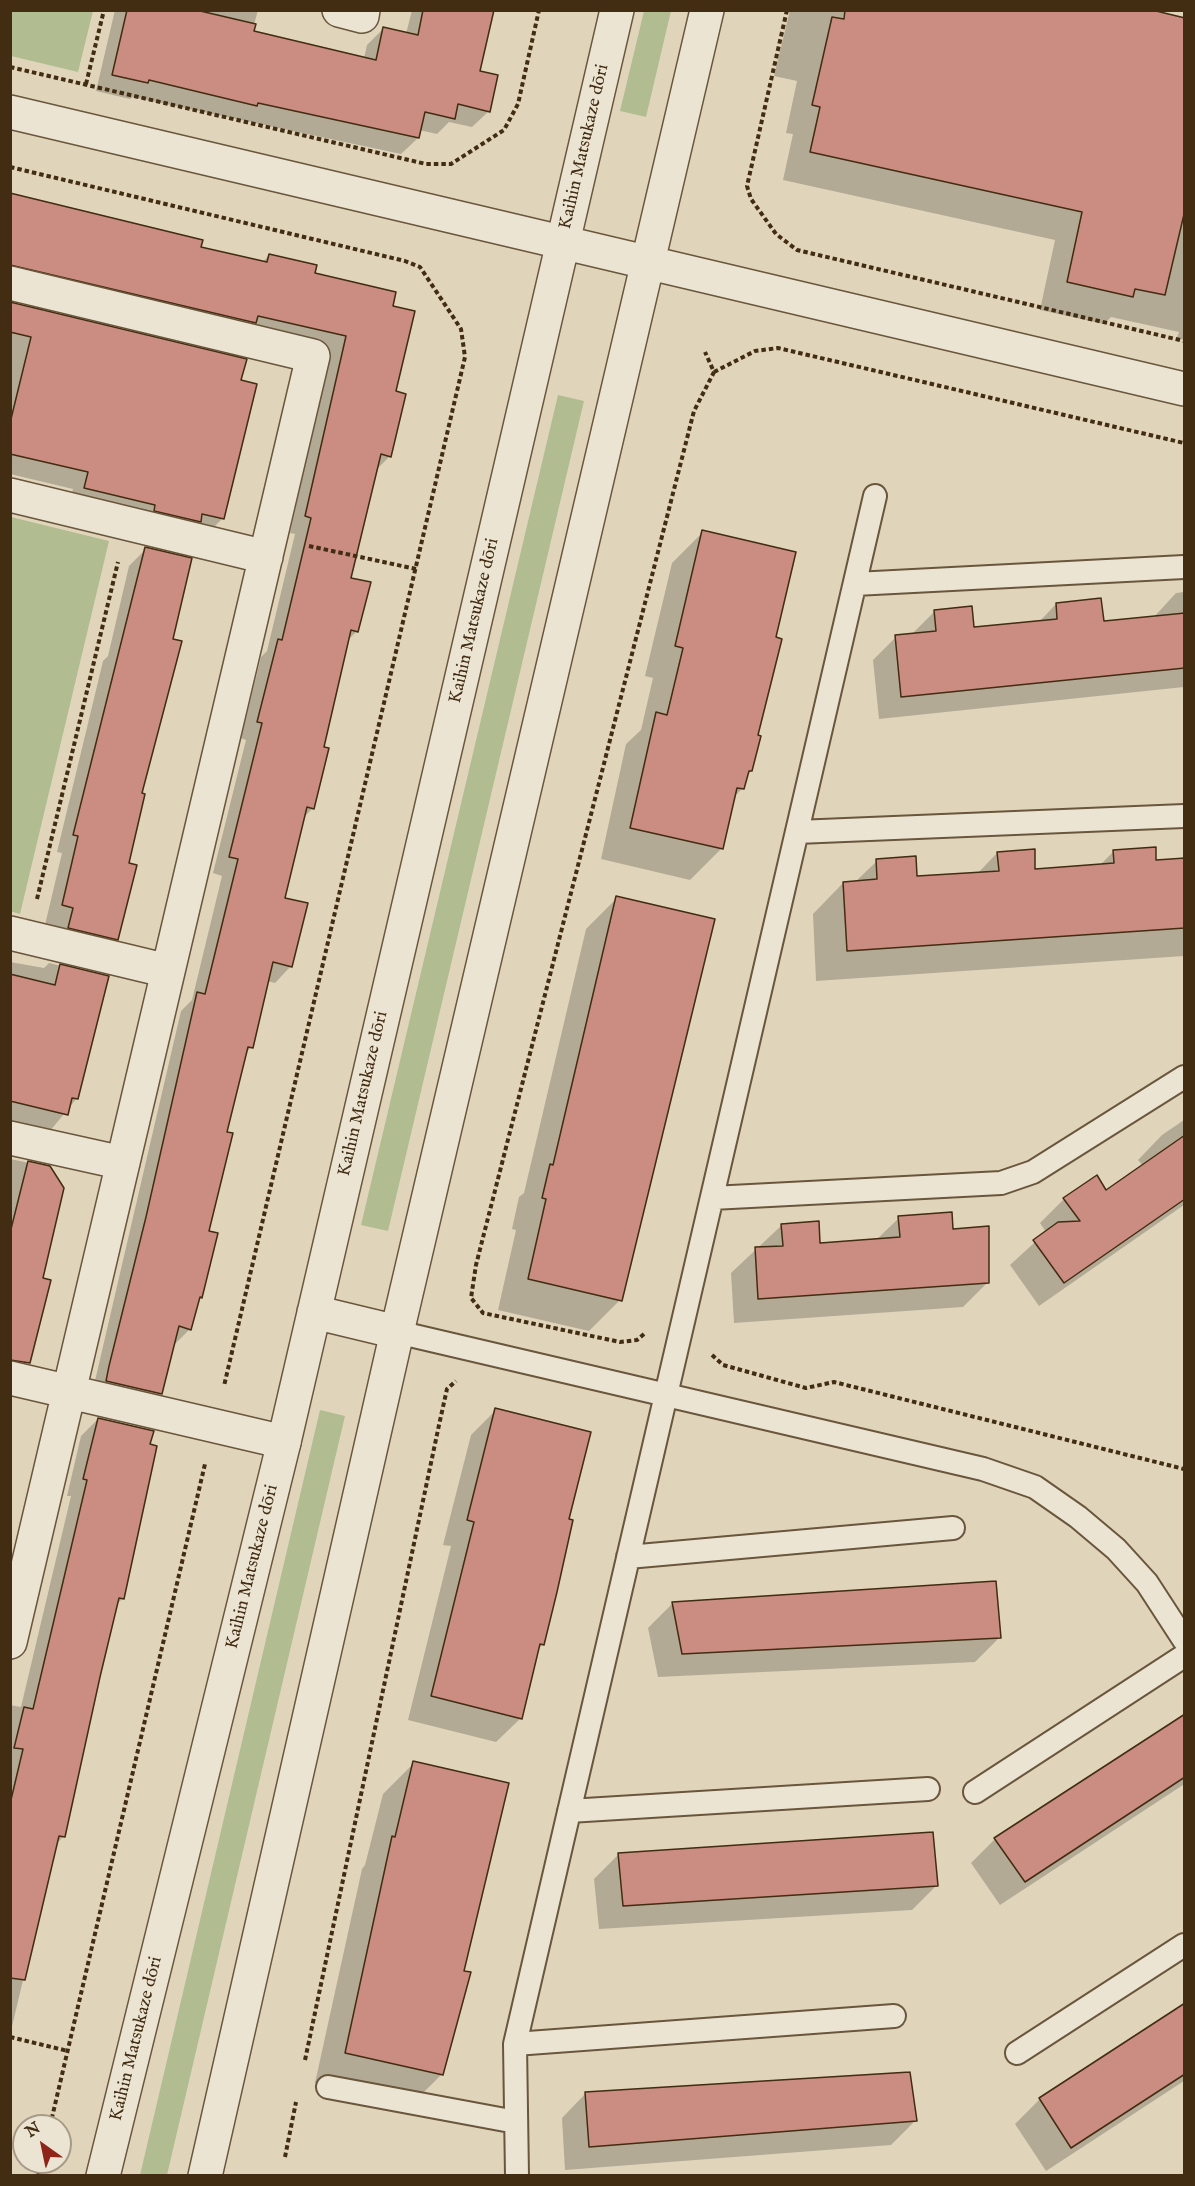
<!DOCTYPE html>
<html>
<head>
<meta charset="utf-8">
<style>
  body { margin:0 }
  #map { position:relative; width:1195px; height:2186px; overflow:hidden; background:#e0d5bb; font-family:"IM FELL English",serif }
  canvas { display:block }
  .frame { position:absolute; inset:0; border:12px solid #422c12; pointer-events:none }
  .north { position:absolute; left:12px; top:2114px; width:60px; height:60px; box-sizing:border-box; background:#ebe4d3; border:2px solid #a79a86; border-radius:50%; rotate:327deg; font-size:16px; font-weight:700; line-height:24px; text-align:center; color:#422c12 }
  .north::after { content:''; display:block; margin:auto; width:21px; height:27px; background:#8f2418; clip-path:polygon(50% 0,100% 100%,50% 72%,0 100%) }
</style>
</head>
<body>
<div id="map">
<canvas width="1195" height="2186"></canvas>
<div class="frame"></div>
<div class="north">N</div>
</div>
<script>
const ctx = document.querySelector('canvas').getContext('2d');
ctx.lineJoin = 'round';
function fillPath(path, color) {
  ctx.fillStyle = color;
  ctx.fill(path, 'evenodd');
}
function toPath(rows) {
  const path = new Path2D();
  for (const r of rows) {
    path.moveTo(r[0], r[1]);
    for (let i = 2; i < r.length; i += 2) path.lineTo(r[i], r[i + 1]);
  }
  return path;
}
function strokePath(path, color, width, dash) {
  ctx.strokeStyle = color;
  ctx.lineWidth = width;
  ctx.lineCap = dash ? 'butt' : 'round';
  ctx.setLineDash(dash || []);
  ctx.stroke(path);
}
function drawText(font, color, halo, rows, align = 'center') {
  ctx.font = font + ' "IM FELL English",serif';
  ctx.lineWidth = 6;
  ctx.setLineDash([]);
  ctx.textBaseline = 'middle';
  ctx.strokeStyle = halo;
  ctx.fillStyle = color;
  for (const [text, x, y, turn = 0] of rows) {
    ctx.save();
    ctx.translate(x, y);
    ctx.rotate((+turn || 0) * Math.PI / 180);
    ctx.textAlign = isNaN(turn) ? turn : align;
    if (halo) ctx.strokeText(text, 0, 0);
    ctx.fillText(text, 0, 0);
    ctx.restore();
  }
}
const green = toPath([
  [11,10,93,11,78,72,11,56],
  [644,11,671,11,646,117,620,111],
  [558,395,584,401,388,1231,361,1225],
  [11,517,109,541,20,914,10,911],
  [320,1410,345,1416,167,2175,140,2175]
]);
const shadow = toPath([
  [115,10,258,10,252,32,364,58,367,45,383,29,406,34,412,10,493,10,478,72,489,111,472,127,449,122,437,134,419,130,418,138,401,154,133,97,130,99,96,91],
  [790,10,1145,10,1183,19,1184,14,1184,340,1177,338,1179,332,1111,317,1104,324,1040,310,1055,240,783,180,793,134,786,133,797,81,774,76],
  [10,194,200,248,262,263,269,255,391,307,394,393,390,456,375,471,349,579,357,631,347,641,322,748,313,808,303,818,283,899,291,966,275,983,267,981,251,1047,245,1054,226,1133,208,1232,201,1297,197,1301,190,1329,174,1345,161,1394,144,1410,91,1398,181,1011,192,1000,222,876,213,873,246,740,241,738,261,657,267,651,295,534,290,533,330,352,10,284],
  [10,304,240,381,222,519,206,535,69,504,73,489,10,474],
  [703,532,756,736,751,771,746,776,743,788,733,798,721,849,690,880,601,859,626,744,641,730,653,678,645,676,672,563],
  [146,549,140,795,116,939,100,956,41,942,62,853,57,852,103,661,108,656,129,566],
  [1184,592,1184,687,879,719,873,660,896,637,911,635,935,611,973,629,1039,622,1056,604,1103,623,1153,618,1176,593],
  [1114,851,1155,862,1184,860,1184,956,816,981,813,914,843,883,855,882,877,861,915,878,977,874,997,853,1034,870,1100,865],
  [617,898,620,1300,589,1331,498,1310,516,1230,512,1229,519,1197,524,1193,586,929],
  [10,962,44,968,49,963,107,977,77,1098,50,1131,10,1121],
  [1184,1120,1184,1205,1039,1306,1010,1265,1046,1232,1040,1223,1064,1199,1106,1192,1143,1166,1138,1160,1162,1135],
  [10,1159,49,1167,10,1347],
  [899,1218,951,1230,987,1283,963,1307,734,1323,731,1273,782,1225,819,1244,876,1240],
  [496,1410,567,1520,543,1644,537,1650,521,1718,496,1742,408,1720,451,1546,443,1545,471,1435],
  [98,1419,123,1598,116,1605,64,1836,55,1845,10,2035,10,1705,21,1707,71,1496,67,1496,81,1436],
  [673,1603,999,1638,975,1662,658,1677,648,1628],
  [1184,1731,1183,1785,1000,1905,971,1863,995,1839],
  [414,1763,462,1972,442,2074,411,2105,315,2083,362,1869,365,1865,383,1794],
  [619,1854,936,1886,912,1910,599,1929,594,1879],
  [1184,2005,1184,2081,1046,2171,1015,2124,1040,2099],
  [586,2093,915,2121,891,2145,565,2170,562,2118]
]);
const building = toPath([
  [127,10,196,10,256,24,254,31,376,60,383,27,418,35,423,10,494,10,480,71,498,75,490,112,458,104,455,119,425,112,419,138,258,103,257,106,149,80,148,83,112,75,127,10],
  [845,10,1152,10,1185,18,1185,210,1165,295,1135,289,1133,297,1067,282,1082,212,810,152,820,107,812,105,832,17,844,19,845,10],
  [10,193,203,240,201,247,267,262,269,254,317,265,315,273,396,292,393,306,415,311,396,391,406,394,391,457,381,454,351,578,371,582,358,632,351,630,324,747,329,748,314,809,307,807,285,898,308,903,292,967,273,962,253,1048,248,1047,227,1132,233,1133,209,1231,218,1233,202,1298,200,1297,191,1330,179,1326,162,1394,106,1381,109,1366,146,1217,197,992,205,994,238,859,229,857,262,723,257,722,278,639,282,640,311,518,305,516,346,336,258,316,256,323,10,265,10,193],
  [10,302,247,359,241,380,257,384,224,519,202,514,201,522,154,511,155,505,84,488,88,472,10,454,10,423,31,337,10,332,10,302],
  [702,530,796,552,776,637,782,639,758,735,761,736,752,771,749,771,744,789,737,788,723,849,630,828,656,712,667,715,683,648,675,646,702,530],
  [145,547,192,558,173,639,182,641,142,793,145,794,129,863,137,865,118,940,68,928,73,908,62,905,78,836,73,835,145,547],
  [1101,598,1104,621,1185,613,1185,668,901,697,895,635,936,631,934,610,972,606,974,627,1057,619,1056,603,1101,598],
  [1156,847,1156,860,1185,858,1185,928,847,951,843,882,877,879,876,859,916,856,917,876,999,871,997,852,1035,849,1035,869,1114,863,1113,850,1156,847],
  [616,896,715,919,622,1301,528,1279,546,1199,542,1198,550,1164,553,1165,616,896],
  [60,964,109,976,78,1099,72,1098,68,1115,10,1101,10,974,55,985,60,964],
  [1185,1135,1185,1199,1064,1283,1033,1240,1058,1222,1080,1221,1063,1198,1097,1175,1106,1190,1185,1135],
  [28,1161,50,1166,64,1188,43,1278,51,1280,30,1363,10,1360,10,1233,28,1161],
  [952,1212,953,1229,989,1226,989,1283,758,1299,755,1247,783,1246,781,1224,819,1221,820,1243,900,1237,898,1216,952,1212],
  [495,1408,591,1432,569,1519,573,1520,557,1592,544,1645,540,1644,522,1719,431,1696,474,1522,467,1520,495,1408],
  [98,1418,154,1431,150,1444,157,1446,124,1599,119,1598,100,1677,65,1837,59,1836,25,1980,10,1978,10,1804,23,1749,14,1748,24,1707,33,1709,87,1480,83,1479,98,1418],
  [996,1581,1001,1638,682,1654,672,1602,996,1581],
  [1185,1714,1185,1777,1025,1882,994,1838,1185,1714],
  [413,1761,509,1783,464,1971,471,1972,443,2075,345,2053,392,1836,395,1837,413,1761],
  [933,1832,938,1886,623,1906,618,1853,933,1832],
  [1185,2003,1185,2074,1071,2148,1039,2098,1185,2003],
  [910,2072,917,2121,589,2147,585,2092,910,2072]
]);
const path = toPath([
  [787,10,747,186,751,199,776,234,797,250,1184,341],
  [10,67,426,164,451,164,504,130,518,104,539,10],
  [86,84,104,10],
  [10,167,405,261,420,267,461,329,465,357,224,1386],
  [714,372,755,351,778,348,1184,443],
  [309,546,416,569],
  [37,899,118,562],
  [644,1334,637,1340,620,1342,483,1313,471,1298,476,1265,694,411,714,372,705,352],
  [712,1355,723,1365,806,1388,834,1382,1184,1469],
  [10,2037,68,2051],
  [305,2060,439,1425,447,1389,456,1381],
  [50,2126,205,1464],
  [285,2157,296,2102],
  [38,2176,41,2162]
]);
const service = toPath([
  [855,584,1184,567],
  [797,832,1184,816],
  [712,1198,1001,1183,1033,1172,1184,1077],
  [397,1332,983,1469,1035,1487,1078,1517,1116,1549,1147,1583,1184,1640],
  [628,1557,953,1528],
  [975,1792,1184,1656],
  [569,1811,928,1789],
  [515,2044,894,2016],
  [1017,2053,1184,1945],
  [328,2087,516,2122],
  [517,2176,515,2044,875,496]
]);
const minor = toPath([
  [339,10,362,16,363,10],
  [10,283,313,356,10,1642],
  [10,495,266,557],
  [10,933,168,971],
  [10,1138,123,1163],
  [10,1378,284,1442]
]);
const tertiary = toPath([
  [10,112,1184,389],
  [314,1312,397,1332],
  [103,2176,284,1442,617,10],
  [205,2176,397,1332,707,10]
]);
const streetNames = [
  ["Kaihin Matsukaze dōri",585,147,-77],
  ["Kaihin Matsukaze dōri",475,621,-77],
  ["Kaihin Matsukaze dōri",364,1094,-77],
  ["Kaihin Matsukaze dōri",253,1567,-76],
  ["Kaihin Matsukaze dōri",137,2039,-76]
];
fillPath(green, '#b1bd91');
fillPath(shadow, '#0003');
fillPath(building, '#cb8c82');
strokePath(building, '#422c12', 1.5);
strokePath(service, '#6a563c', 26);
strokePath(minor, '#6a563c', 36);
strokePath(tertiary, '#6a563c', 36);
strokePath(path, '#422c12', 4, [4.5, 3]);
strokePath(service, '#ebe4d3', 22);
strokePath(minor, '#ebe4d3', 33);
strokePath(tertiary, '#ebe4d3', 33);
drawText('18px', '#422c12', '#ebe4d3', streetNames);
</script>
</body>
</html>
